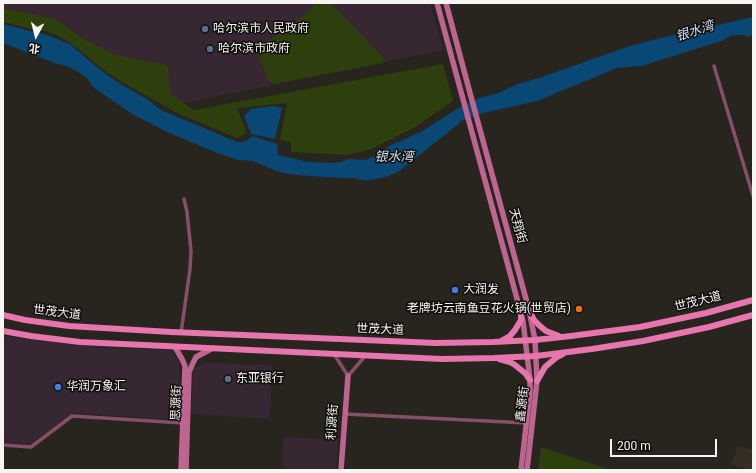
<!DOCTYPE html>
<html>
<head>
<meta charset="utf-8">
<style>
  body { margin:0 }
  #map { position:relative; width:756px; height:473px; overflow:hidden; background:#28251f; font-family:Roboto,"Noto Sans SC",sans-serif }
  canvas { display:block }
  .frame { position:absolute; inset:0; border:4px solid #f7f5f1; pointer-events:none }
  .north { position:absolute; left:16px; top:16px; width:40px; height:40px; -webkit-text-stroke:3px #0f0e0c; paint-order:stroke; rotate:187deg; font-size:11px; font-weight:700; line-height:16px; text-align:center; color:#f7f5f1 }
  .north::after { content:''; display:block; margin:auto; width:14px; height:18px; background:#f7f5f1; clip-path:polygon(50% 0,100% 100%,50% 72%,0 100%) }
  .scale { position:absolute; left:610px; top:439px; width:107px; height:18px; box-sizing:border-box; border:2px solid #f7f5f1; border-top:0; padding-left:5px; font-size:12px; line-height:14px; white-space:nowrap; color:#f7f5f1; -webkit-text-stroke:3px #0f0e0c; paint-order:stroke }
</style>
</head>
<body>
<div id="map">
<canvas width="756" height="473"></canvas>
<div class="frame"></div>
<div class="north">北</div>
<div class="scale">200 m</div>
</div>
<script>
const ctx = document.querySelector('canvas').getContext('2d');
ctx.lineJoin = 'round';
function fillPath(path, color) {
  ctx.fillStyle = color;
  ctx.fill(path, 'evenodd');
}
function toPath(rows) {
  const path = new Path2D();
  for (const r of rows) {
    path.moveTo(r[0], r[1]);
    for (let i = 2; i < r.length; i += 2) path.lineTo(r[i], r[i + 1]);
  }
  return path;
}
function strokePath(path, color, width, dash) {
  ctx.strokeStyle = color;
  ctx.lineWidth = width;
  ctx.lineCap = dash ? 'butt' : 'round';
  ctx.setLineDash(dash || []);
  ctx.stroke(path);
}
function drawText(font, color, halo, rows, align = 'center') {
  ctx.font = font + ' Roboto,"Noto Sans SC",sans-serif';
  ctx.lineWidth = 3;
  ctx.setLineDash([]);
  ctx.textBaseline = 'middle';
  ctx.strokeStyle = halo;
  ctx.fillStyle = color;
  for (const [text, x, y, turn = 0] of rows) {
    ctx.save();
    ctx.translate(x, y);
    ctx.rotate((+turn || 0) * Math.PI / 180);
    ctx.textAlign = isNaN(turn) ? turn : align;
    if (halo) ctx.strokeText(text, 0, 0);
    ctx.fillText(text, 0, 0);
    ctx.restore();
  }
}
const commercial = toPath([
  [3,3,430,3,443,50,170,106,51,32,3,21],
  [3,336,101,348,172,350,180,362,178,420,72,413,30,444,3,442],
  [206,363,272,365,270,419,191,414,193,368],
  [283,437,338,439,336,470,285,470,286,466,282,465]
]);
const built = toPath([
  [738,446,753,449,753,470,750,470,731,464]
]);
const green = toPath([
  [316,3,330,3,384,58,383,63,274,84,269,81,256,51,258,46,285,31,307,13],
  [3,8,56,19,85,40,117,55,144,61,164,64,168,67,169,84,172,95,194,110,443,64,453,101,417,126,369,150,347,155,291,152,291,142,280,140,287,103,237,108,247,133,237,138,177,113,120,81,100,67,67,40,49,32,27,28,3,22],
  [541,447,611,470,538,470]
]);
const water = toPath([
  [753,17,753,35,747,37,743,35,733,35,721,41,642,66,617,68,537,101,483,113,461,121,456,126,398,172,385,177,371,180,363,180,352,178,340,178,297,175,283,173,274,170,253,161,238,160,217,153,167,132,132,114,93,87,87,78,75,70,67,66,57,64,3,43,3,24,50,36,71,45,103,72,119,83,147,99,161,110,237,142,242,142,245,141,253,136,277,144,278,155,308,162,333,163,341,162,349,159,365,160,377,155,389,146,421,132,460,107,479,98,496,94,518,84,539,78,630,46,661,38],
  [272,106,282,108,275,139,251,134,244,116,251,109]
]);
const street = toPath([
  [714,66,753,196],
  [181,333,190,269,191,251,187,212,184,199],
  [334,354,348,376,366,355],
  [345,414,527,423],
  [3,445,31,447,72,416,183,423]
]);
const secondary = toPath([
  [437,3,523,321,530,380,530,392,521,470],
  [446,3,470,93,529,310,535,340,537,381,527,470],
  [175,347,182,359,185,366,181,470],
  [186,470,189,372,193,363,196,357,213,348],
  [341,470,348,376]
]);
const primary = toPath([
  [529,310,534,320,540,326,546,331,559,336],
  [3,315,25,320,69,326,171,332,436,343,493,342,535,340,571,336,640,327,706,313,753,300],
  [3,331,31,336,80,342,442,359,494,358,536,356,592,349,643,341,709,327,753,315],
  [501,341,510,336,515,330,521,320,521,313],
  [499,359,510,362,515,365,526,374,530,380],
  [537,381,545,367,557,357,563,354]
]);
const markers = [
  [205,29,4,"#5c6f8a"],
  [210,49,4,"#5c6f8a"],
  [455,290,4,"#3f7fe0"],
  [579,309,4,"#e8710a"],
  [228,379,4,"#5c6f8a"],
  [58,387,4,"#3f7fe0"]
];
const poiNames = [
  ["哈尔滨市人民政府",213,29],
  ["哈尔滨市政府",218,49],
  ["大润发",463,290],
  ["老牌坊云南鱼豆花火锅(世贸店)",571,309,"right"],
  ["东亚银行",236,379],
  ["华润万象汇",66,387]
];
const streetNames = [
  ["天翔街",517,226,75],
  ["世茂大道",698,302,-14],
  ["世茂大道",57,313,7],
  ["世茂大道",380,330,2],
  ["思源街",177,403,-88],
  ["鑫源街",523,404,-83],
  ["利源街",333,422,-86]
];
const waterNames = [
  ["银水湾",695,32,-18],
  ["银水湾",394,158]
];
fillPath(commercial, '#362733');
fillPath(built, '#342e23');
fillPath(green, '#2c3f0c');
fillPath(water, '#094775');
strokePath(street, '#864f69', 3.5);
strokePath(secondary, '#bd6590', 5.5);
strokePath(primary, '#e775ae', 6);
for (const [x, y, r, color] of markers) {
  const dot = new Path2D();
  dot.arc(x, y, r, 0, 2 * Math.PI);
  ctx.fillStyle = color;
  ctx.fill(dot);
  strokePath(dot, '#0f0e0c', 1.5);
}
drawText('12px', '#f7f5f1', '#0f0e0c', poiNames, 'left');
drawText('12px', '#f7f5f1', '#0f0e0c', streetNames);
drawText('italic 13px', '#cfe1f2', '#0f0e0c', waterNames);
</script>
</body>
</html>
